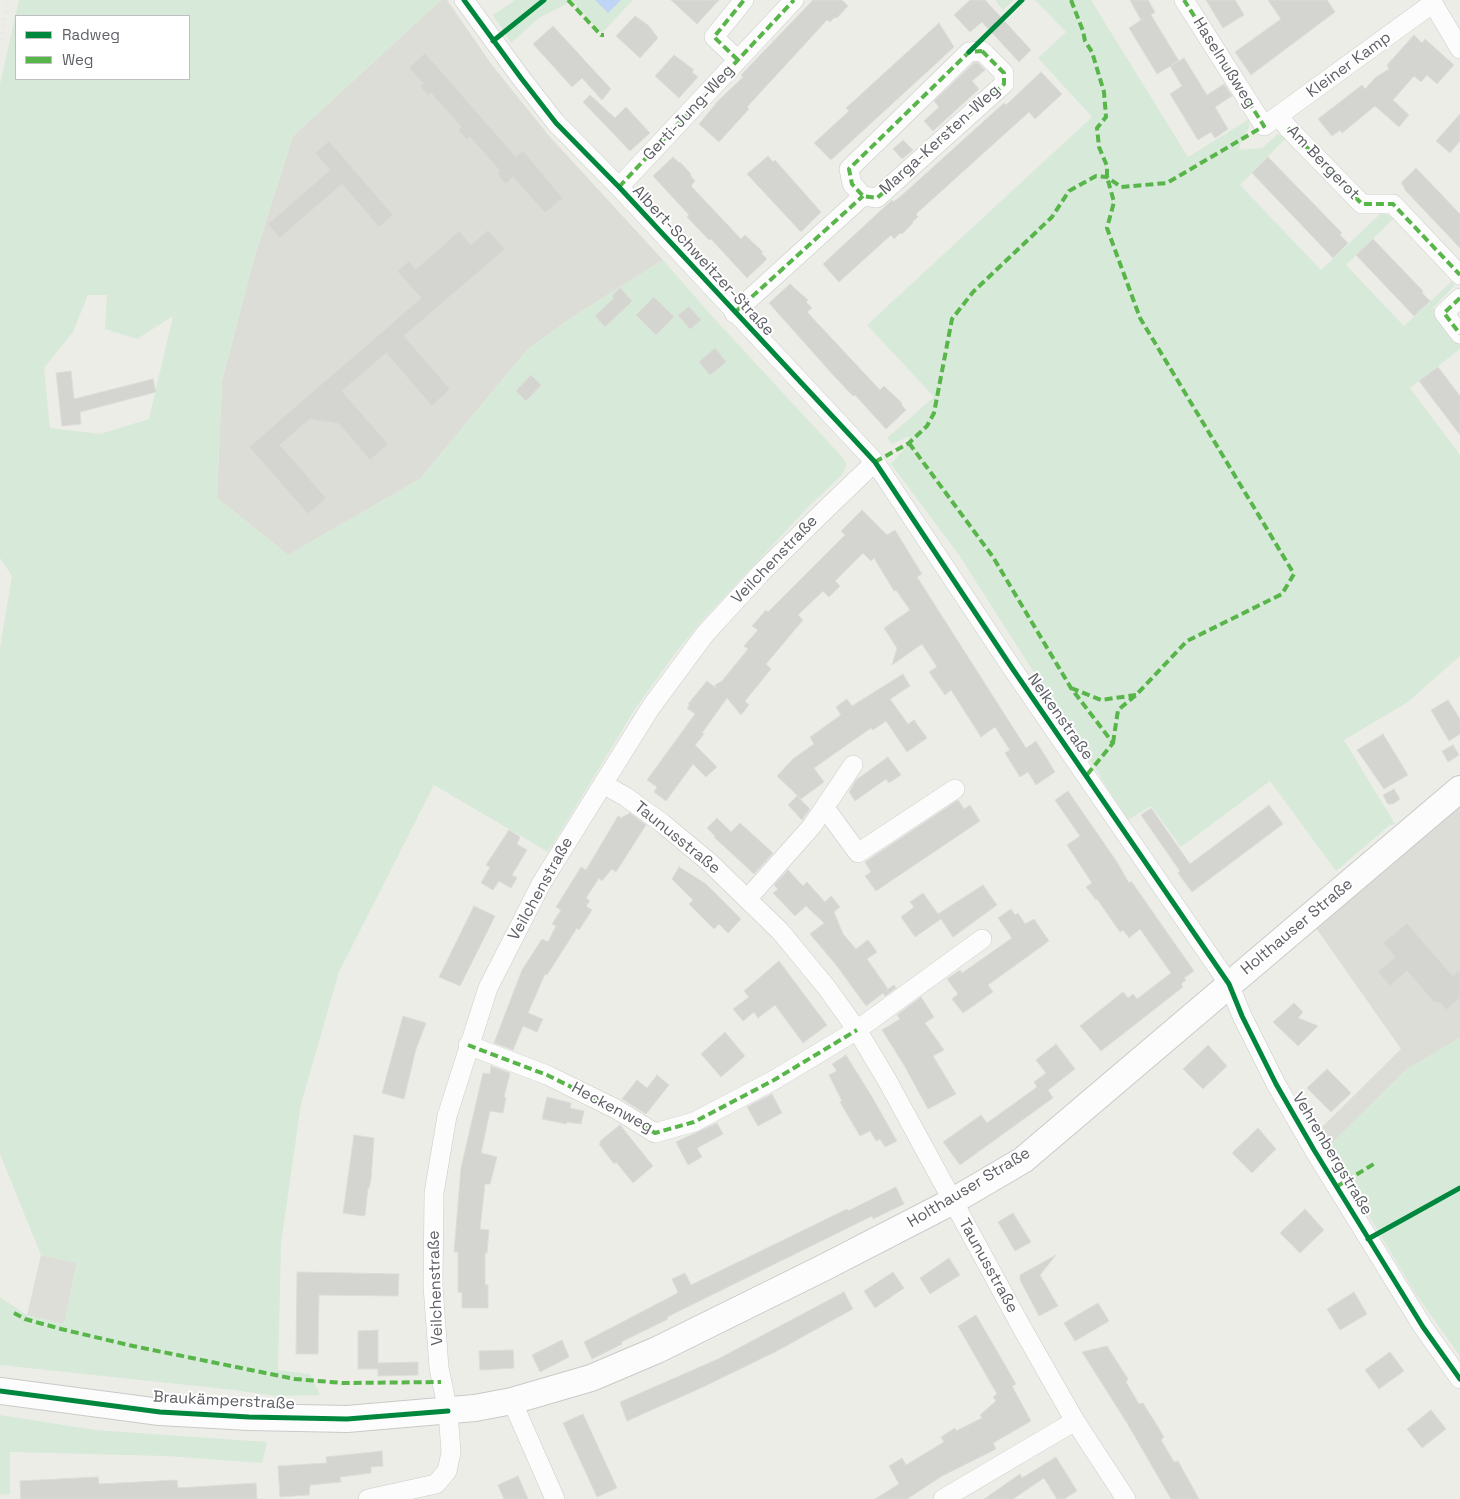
<!DOCTYPE html>
<meta charset="utf-8">
<style>
body{margin:0}
#map{position:relative;width:1460px;height:1499px;overflow:hidden;background:#edede8;font-family:"Space Grotesk",sans-serif}
canvas{display:block}
.legend{position:absolute;left:15px;top:15px;width:175px;height:65px;box-sizing:border-box;background:#fff;border:1px solid #bfbfc2;margin:0;padding:6px 9px;list-style:none;font-size:15px;color:#5e6066}
.legend li{display:flex;align-items:center;gap:10px;height:25px}
.legend b{width:25px;border:1px solid #bfbfc2}
</style>
<div id="map">
<canvas width="1460" height="1499"></canvas>
<ul class="legend">
<li><b style="height:6px;background:#00873e"></b>Radweg</li>
<li><b style="height:6px;background:#58b549"></b>Weg</li>
</ul>
</div>
<script>
const ctx = document.querySelector('canvas').getContext('2d');
ctx.lineJoin = 'round';
function paint(path, color) { ctx.fillStyle = color; ctx.fill(path, 'evenodd'); }
const poly = rows => new Path2D(rows.map(r => 'M' + r).join(''));
function trace(path, color, width, dash) { ctx.strokeStyle = color; ctx.lineWidth = width; ctx.lineCap = dash ? 'butt' : 'round'; ctx.setLineDash(dash || []); ctx.stroke(path); }
function label(font, color, halo, rows, align = 'center') {
  ctx.font = font + ' "Space Grotesk",sans-serif'; ctx.lineWidth = 4; ctx.setLineDash([]); ctx.textBaseline = 'middle'; ctx.strokeStyle = halo; ctx.fillStyle = color; for (const [text, x, y, turn = 0] of rows) {
    ctx.save(); ctx.translate(x, y); ctx.rotate((+turn || 0) * Math.PI / 180); ctx.textAlign = isNaN(turn) ? turn : align; if (halo) ctx.strokeText(text, 0, 0); ctx.fillText(text, 0, 0); ctx.restore();
  }
}
paint(poly([
 [41,1255,77,1263,64,1324,27,1315]
]), '#deded9');
paint(poly([
 [441,0,447,0,492,65,550,137,663,260,571,318,527,350,420,479,288,555,217,498,222,381,253,262,293,136],
 [1460,806,1460,1038,1407,1069,1328,1147,1318,1131,1401,1049,1316,928]
]), '#ddddd7');
paint(poly([
 [19,0,441,0,293,136,253,262,222,381,217,498,288,555,420,479,527,350,571,318,663,260,711,315,844,459,846,465,842,475,809,506,701,622,677,651,635,709,548,852,434,785,339,972,301,1104,281,1244,278,1370,310,1374,320,1395,276,1396,234,1390,0,1365,0,1297,27,1315,64,1324,77,1263,41,1255,0,1154,0,648,12,576,0,558,0,84],
 [16,16,189,16,189,79,16,79],
 [88,295,107,295,105,329,137,339,173,316,149,419,100,434,50,428,44,368,73,332],
 [515,0,633,0,602,33,572,1,539,18,511,43,493,15],
 [995,0,1014,0,1003,10],
 [1035,0,1091,0,1188,157,1249,119,1249,127,1241,142,1239,150,1262,148,1278,134,1286,138,1240,185,1321,270,1380,214,1382,213,1387,214,1393,219,1346,265,1404,326,1452,281,1455,285,1433,308,1460,344,1460,349,1410,388,1460,455,1460,656,1408,702,1344,740,1395,824,1390,825,1336,871,1270,781,1181,847,1151,806,1128,820,959,555,891,464,905,448,910,436,892,444,887,438,934,397,867,325,1092,117,1038,58,1066,32],
 [1460,1038,1460,1356,1415,1293,1328,1147,1407,1069],
 [0,1415,95,1430,267,1442,262,1463,166,1456,10,1452,10,1495,0,1494]
]), '#d7e9d8');
paint(poly([
 [595,0,621,0,608,13]
]), '#c0d5f5');
const building = poly([
 [671,0,719,0,697,24,671,0],
 [813,0,842,0,848,6,837,18,835,17,830,22,827,20,747,107,749,109,719,142,699,124,718,101,743,77,741,75,813,0],
 [970,0,985,0,1031,50,1019,62,982,22,970,32,954,15,970,0],
 [1130,0,1148,0,1155,12,1151,15,1179,61,1157,74,1129,28,1144,18,1141,20,1130,0],
 [1206,0,1235,0,1244,15,1223,28,1206,0],
 [1268,0,1327,0,1335,12,1251,75,1235,52,1281,19,1268,0],
 [635,16,648,25,658,38,640,58,616,36,635,16],
 [939,23,954,47,831,160,814,143,849,111,846,108,939,23],
 [553,26,611,89,602,100,582,78,572,87,533,44,553,26],
 [1414,35,1422,43,1425,39,1454,65,1437,84,1427,75,1421,82,1414,76,1393,100,1409,115,1399,127,1375,106,1342,133,1340,130,1332,136,1318,119,1362,85,1365,89,1376,77,1389,69,1387,65,1414,35],
 [425,53,516,157,523,151,563,198,545,213,513,177,506,184,497,174,500,171,470,137,467,140,458,130,461,127,431,93,428,96,420,86,423,83,409,68,425,53],
 [674,55,694,70,692,72,698,77,679,98,655,76,674,55],
 [1184,58,1207,95,1224,84,1232,96,1215,107,1228,129,1215,138,1211,132,1198,140,1170,94,1182,86,1170,66,1184,58],
 [974,63,978,63,985,70,972,81,979,89,933,131,924,121,939,107,934,101,974,63],
 [1041,72,1062,94,1035,119,1029,112,916,214,918,217,912,222,913,223,902,234,900,233,894,239,891,235,839,282,823,264,892,200,893,202,900,197,1004,103,1006,105,1041,72],
 [590,95,615,118,626,107,650,133,630,151,583,102,590,95],
 [1460,114,1460,141,1450,153,1436,141,1460,114],
 [903,140,913,150,902,159,893,149,903,140],
 [329,141,393,215,379,227,342,184,280,238,268,224,330,170,315,153,329,141],
 [768,156,773,162,775,160,821,212,801,232,747,174,768,156],
 [673,157,679,163,680,162,691,174,690,175,695,181,691,186,741,239,745,235,763,252,761,253,767,259,747,278,711,239,709,240,687,217,689,215,653,176,673,157],
 [1268,157,1342,233,1340,235,1348,243,1333,258,1252,173,1268,157],
 [1416,168,1460,214,1460,248,1404,189,1405,188,1401,183,1416,168],
 [488,230,505,249,404,336,450,389,432,406,386,353,342,391,388,444,370,460,339,424,310,419,280,445,326,498,308,514,249,447,421,298,397,271,409,261,416,269,459,231,471,245,488,230],
 [1373,239,1423,291,1422,293,1430,301,1414,316,1356,255,1373,239],
 [790,284,808,300,806,302,812,308,807,312,880,390,884,386,902,403,901,404,906,410,886,429,855,395,853,396,834,376,769,303,790,284],
 [620,288,632,301,605,327,595,316,614,298,612,296,620,288],
 [654,297,674,317,656,335,636,315,654,297],
 [689,307,701,320,690,329,678,315,689,307],
 [715,348,726,362,710,375,699,362,715,348],
 [1438,367,1460,396,1460,435,1419,381,1438,367],
 [71,371,74,399,153,379,156,392,80,412,81,424,62,426,56,373,71,371],
 [531,375,541,385,526,401,516,391,531,375],
 [862,510,887,535,895,530,922,574,917,577,1026,748,1036,741,1055,772,1036,785,1028,772,1020,777,1005,753,1010,750,995,727,981,737,951,690,945,695,929,672,937,667,922,644,892,665,897,648,884,628,910,610,896,590,894,591,874,558,871,561,863,553,835,581,840,586,829,597,823,591,798,615,803,620,766,664,771,669,745,701,749,705,741,715,727,698,702,733,704,734,695,745,717,767,706,777,693,764,666,801,654,792,657,787,647,780,695,714,687,708,690,705,688,704,707,681,716,688,715,685,722,681,748,649,744,646,758,630,752,626,766,610,768,612,845,535,841,531,862,510],
 [903,674,910,686,890,699,908,724,914,720,927,738,907,752,886,721,873,730,871,728,814,768,824,782,801,799,777,776,794,758,814,744,810,737,841,715,836,707,847,699,852,706,903,674],
 [1448,700,1460,719,1460,734,1449,741,1431,710,1448,700],
 [1383,734,1408,775,1384,789,1357,750,1383,734],
 [1453,745,1459,755,1448,762,1442,751,1453,745],
 [888,757,901,775,889,783,886,779,855,801,849,792,856,780,888,757],
 [1394,789,1400,799,1393,804,1388,804,1383,795,1394,789],
 [1068,791,1117,862,1129,883,1131,881,1194,971,1184,978,1186,980,1181,984,1183,987,1101,1051,1080,1026,1123,992,1128,998,1133,994,1137,999,1171,973,1140,929,1129,938,1123,930,1120,932,1097,899,1096,900,1086,887,1092,883,1067,845,1080,836,1055,800,1068,791],
 [797,796,810,809,802,820,788,805,797,796],
 [958,800,964,809,970,805,980,821,876,891,865,876,871,872,865,862,958,800],
 [1269,805,1283,824,1192,892,1178,873,1180,871,1141,815,1151,808,1190,864,1269,805],
 [630,813,646,825,616,872,612,869,602,881,599,878,586,898,590,901,586,906,592,910,579,930,577,928,547,975,545,974,528,1013,543,1019,537,1032,523,1026,513,1050,494,1043,522,970,542,939,548,942,556,926,552,924,561,910,556,907,581,867,586,870,618,816,621,818,630,813],
 [717,818,731,832,740,823,773,853,754,874,714,837,715,836,707,828,717,818],
 [509,830,520,837,517,844,527,850,512,875,517,878,511,888,499,881,493,890,481,883,490,867,486,865,509,830],
 [679,867,706,884,741,919,728,933,719,924,714,929,689,904,693,900,672,879,679,867],
 [788,870,803,886,807,882,825,902,831,896,840,907,834,912,843,934,856,949,868,940,877,952,867,959,888,989,885,991,894,985,896,988,885,996,883,993,866,1006,837,966,810,934,824,923,806,906,795,916,773,893,778,889,774,885,788,870],
 [983,885,997,905,953,937,941,919,915,937,901,917,914,907,910,902,923,893,938,914,983,885],
 [474,906,495,916,460,986,439,977,474,906],
 [1011,909,1015,915,1018,913,1025,924,1034,919,1049,941,988,985,993,992,963,1013,952,999,958,994,947,979,960,970,962,973,1012,938,998,918,1011,909],
 [1407,923,1453,976,1460,970,1460,998,1446,1010,1441,1003,1434,1002,1407,971,1390,986,1378,972,1395,957,1383,943,1407,923],
 [779,961,827,1025,803,1043,775,1005,758,1018,754,1012,743,1021,733,1009,749,997,744,991,779,961],
 [921,997,934,1017,925,1023,944,1050,933,1056,956,1094,928,1109,904,1065,882,1030,900,1019,897,1015,921,997],
 [1294,1003,1303,1012,1298,1018,1318,1026,1298,1046,1273,1022,1294,1003],
 [403,1016,426,1023,416,1049,404,1099,382,1093,403,1016],
 [725,1032,745,1056,721,1077,701,1054,725,1032],
 [1056,1044,1075,1069,1048,1090,1053,1098,960,1165,943,1142,981,1115,987,1123,1037,1087,1034,1082,1046,1073,1036,1060,1056,1044],
 [1208,1045,1227,1066,1203,1089,1183,1069,1208,1045],
 [846,1055,872,1097,897,1141,885,1147,880,1139,876,1141,870,1131,860,1136,840,1102,842,1101,829,1075,837,1071,832,1064,846,1055],
 [491,1066,510,1073,504,1097,506,1098,503,1113,490,1111,481,1153,497,1157,490,1184,485,1184,480,1229,489,1230,487,1253,485,1253,485,1285,488,1285,488,1308,462,1308,462,1293,458,1292,458,1252,454,1252,461,1168,483,1073,490,1074,491,1066],
 [1327,1069,1351,1093,1331,1112,1307,1088,1327,1069],
 [657,1075,669,1085,646,1114,622,1099,637,1080,647,1088,657,1075],
 [772,1094,782,1113,758,1126,747,1107,772,1094],
 [547,1097,571,1103,570,1108,584,1111,581,1124,567,1122,566,1124,542,1119,547,1097],
 [717,1123,723,1134,697,1148,702,1157,688,1165,676,1142,717,1123],
 [620,1125,653,1166,633,1183,616,1162,614,1164,599,1144,601,1142,600,1141,620,1125],
 [1258,1128,1276,1149,1252,1173,1232,1153,1258,1128],
 [354,1135,374,1138,371,1179,369,1188,368,1188,365,1215,363,1216,343,1213,354,1135],
 [896,1187,904,1204,873,1219,872,1216,667,1317,668,1319,621,1342,622,1344,592,1359,584,1342,676,1294,678,1292,672,1279,685,1273,691,1285,847,1209,848,1211,896,1187],
 [1305,1209,1324,1230,1300,1253,1280,1233,1305,1209],
 [1013,1213,1031,1242,1015,1251,998,1222,1013,1213],
 [1056,1255,1040,1275,1058,1306,1039,1316,1020,1280,1020,1275,1056,1255],
 [949,1258,960,1275,930,1294,920,1278,949,1258],
 [297,1272,399,1274,398,1296,319,1295,318,1354,296,1354,297,1272],
 [893,1272,904,1288,875,1308,864,1291,893,1272],
 [844,1292,853,1309,775,1352,703,1387,627,1421,620,1402,718,1359,844,1292],
 [1354,1292,1367,1314,1340,1330,1327,1309,1354,1292],
 [1098,1303,1109,1321,1075,1341,1064,1323,1098,1303],
 [976,1315,1016,1384,1012,1386,1031,1421,993,1443,996,1449,942,1476,907,1499,875,1499,899,1484,889,1466,902,1458,906,1465,944,1442,941,1437,955,1428,956,1431,982,1418,980,1415,996,1401,993,1397,997,1394,958,1326,976,1315],
 [378,1330,378,1363,418,1362,418,1375,378,1376,378,1369,358,1369,358,1331,378,1330],
 [562,1340,569,1357,540,1372,532,1355,562,1340],
 [1107,1346,1128,1379,1126,1382,1139,1404,1143,1403,1158,1427,1164,1437,1161,1440,1174,1462,1178,1461,1199,1499,1171,1499,1127,1423,1082,1352,1107,1346],
 [513,1350,514,1368,480,1370,479,1351,513,1350],
 [1390,1352,1404,1371,1379,1389,1365,1370,1390,1352],
 [1431,1410,1446,1429,1422,1448,1407,1429,1431,1410],
 [583,1414,617,1488,597,1497,563,1423,583,1414],
 [382,1451,383,1466,371,1467,371,1473,340,1477,341,1482,310,1485,309,1495,280,1497,278,1466,327,1463,326,1457,382,1451],
 [1056,1457,1077,1491,1064,1499,1057,1499,1044,1478,1013,1499,984,1499,1020,1474,1022,1478,1056,1457],
 [518,1476,528,1499,504,1499,498,1485,518,1476],
 [98,1477,99,1484,177,1480,178,1488,256,1483,257,1499,21,1499,20,1481,98,1477]
]);
paint(building, '#d4d4d1');
trace(building, '#dcdcd8', 1);
const street = poly([
 [464,0,521,78,556,123,619,187,875,462,1012,668,1229,984,1242,1016,1276,1084,1314,1150,1423,1327,1460,1379],
 [1184,0,1264,126,1433,3],
 [1431,0,1460,49],
 [982,51,1004,73,1004,84,877,198,863,196,852,184,849,169,969,52,982,51],
 [738,60,714,37,744,0],
 [1279,116,1288,128,1362,204,1393,204,1460,275],
 [619,187,794,0],
 [1460,298,1444,313,1460,334],
 [734,313,863,196],
 [603,784,626,797,662,823,709,862,780,931,827,988,857,1030,887,1080,1022,1328,1075,1421,1126,1499],
 [825,808,858,853,955,789],
 [748,898,812,826,853,765],
 [468,1045,547,1075,616,1109,655,1133,694,1122,774,1080,857,1030,982,939],
 [512,1401,555,1499],
 [368,1499,436,1484,447,1471,451,1453,448,1411,439,1368,433,1286,434,1193,447,1116,488,988,541,884,603,784,651,707,705,634,762,572,826,509,875,462],
 [943,1499,1075,1421]
]);
const secondary = poly([
 [0,1391,160,1412,249,1417,347,1419,475,1408,512,1401,591,1378,657,1350,823,1268,953,1201,1023,1160,1460,789]
]);
trace(street, '#cacac8', 20);
trace(secondary, '#c9cac8', 28);
trace(street, '#fcfcfc', 19);
trace(secondary, '#fcfcfc', 26);
trace(poly([
 [0,40,9,0]
]), '#e4e4e3', 4, [1, 6]);
trace(poly([
 [568,0,601,35,604,35],
 [1071,0,1083,31,1085,41,1092,52,1104,92,1106,117,1097,128,1099,147,1107,166,1107,177,1114,202,1107,228,1140,318,1294,574,1282,594,1187,641,1136,695,1118,710,1113,743],
 [982,51,1004,73,1004,84,877,198,863,196,852,184,849,169,969,52,982,51],
 [738,60,714,37,744,0],
 [1288,128,1362,204,1393,204,1460,275],
 [619,187,794,0],
 [1460,298,1444,313,1460,334],
 [734,313,863,196],
 [909,443,993,557,1071,688,1113,743,1086,776],
 [875,462,909,443,927,426,934,413,952,319,973,292,1052,217,1069,191,1096,176,1107,177,1121,187,1167,183,1264,126,1184,0],
 [1071,688,1101,700,1136,695],
 [468,1045,547,1075,616,1109,655,1133,694,1122,774,1080,857,1030],
 [1336,1187,1377,1162],
 [14,1313,25,1319,61,1329,133,1346,295,1379,343,1383,441,1382]
]), '#58b549', 4, [8, 4]);
trace(poly([
 [464,0,521,78,556,123,619,187,875,462,1012,668,1229,984,1242,1016,1276,1084,1314,1150,1423,1327,1460,1379],
 [493,41,544,0],
 [969,52,1022,0],
 [1368,1239,1460,1188],
 [0,1391,160,1412,249,1417,347,1419,448,1411]
]), '#00873e', 5);
label('16px', '#5e6066', '#fff', [
 ["Haselnußweg",1224,63,58],
 ["Kleiner Kamp",1349,65,-36],
 ["Gerti-Jung-Weg",689,113,-47],
 ["Marga-Kersten-Weg",940,140,-42],
 ["Am Bergerot",1323,163,46],
 ["Albert-Schweitzer-Straße",703,261,47],
 ["Veilchenstraße",775,560,-46],
 ["Nelkenstraße",1060,717,55],
 ["Taunusstraße",677,838,39],
 ["Veilchenstraße",541,889,-61],
 ["Holthauser Straße",1297,927,-40],
 ["Heckenweg",612,1108,28],
 ["Vehrenbergstraße",1332,1154,59],
 ["Holthauser Straße",969,1188,-31],
 ["Taunusstraße",988,1266,61],
 ["Veilchenstraße",436,1288,-92],
 ["Braukämperstraße",224,1401,3]
]);
</script>
